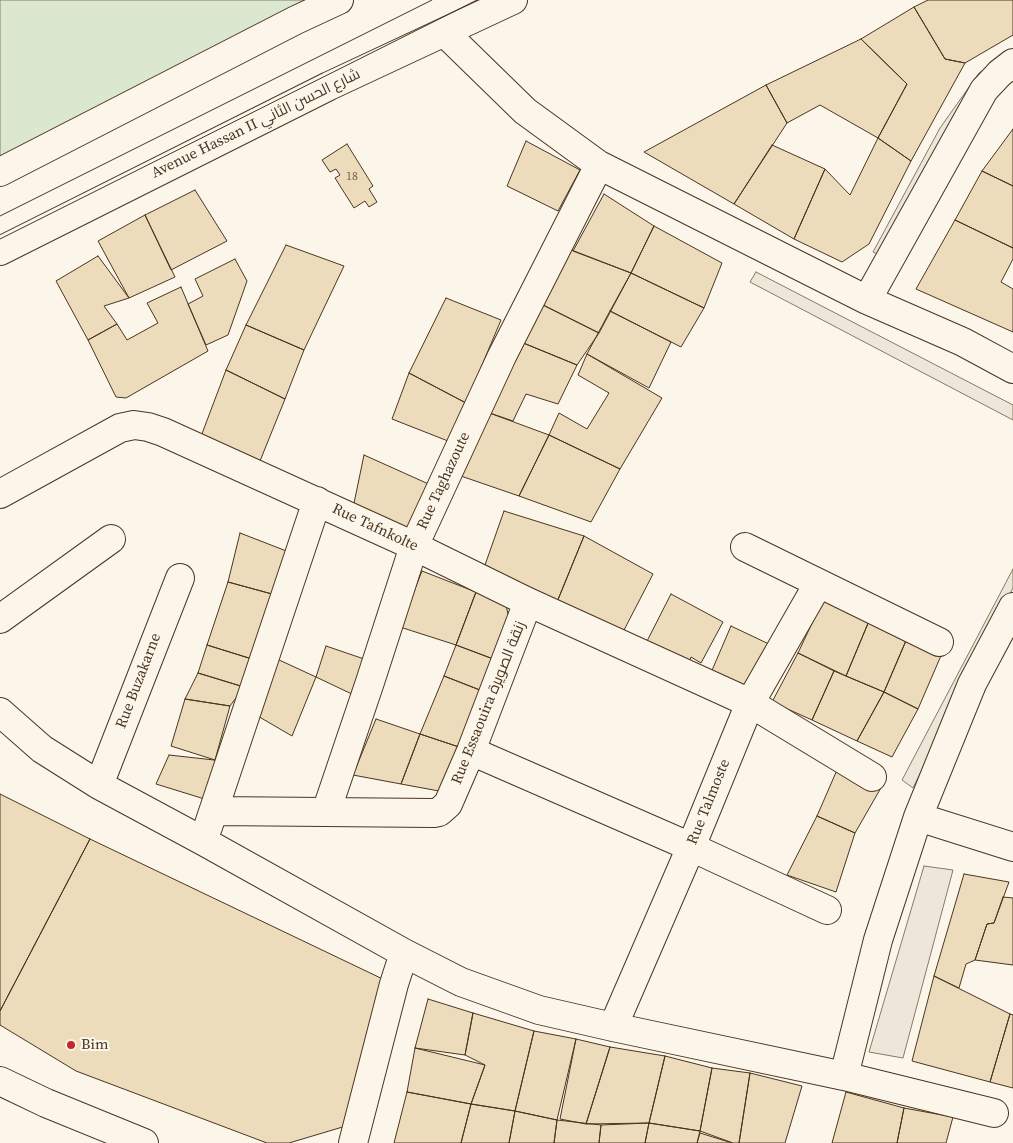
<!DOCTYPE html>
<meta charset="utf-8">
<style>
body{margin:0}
canvas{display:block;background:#fbf6e9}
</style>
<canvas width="1013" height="1143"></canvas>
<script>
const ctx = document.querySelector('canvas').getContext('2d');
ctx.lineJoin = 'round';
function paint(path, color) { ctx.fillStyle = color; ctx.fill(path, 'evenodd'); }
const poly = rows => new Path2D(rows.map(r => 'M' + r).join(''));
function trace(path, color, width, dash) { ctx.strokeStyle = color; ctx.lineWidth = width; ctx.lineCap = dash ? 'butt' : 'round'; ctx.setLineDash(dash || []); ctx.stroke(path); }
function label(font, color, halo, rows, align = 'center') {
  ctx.font = font + ' "Source Serif 4",Cairo,serif'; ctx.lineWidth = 4; ctx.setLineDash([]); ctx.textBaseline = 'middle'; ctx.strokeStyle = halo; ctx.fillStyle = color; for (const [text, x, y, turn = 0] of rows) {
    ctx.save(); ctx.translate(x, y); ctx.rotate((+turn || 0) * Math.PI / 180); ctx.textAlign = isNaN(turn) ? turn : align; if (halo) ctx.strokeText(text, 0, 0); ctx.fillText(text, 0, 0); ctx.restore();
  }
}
const green = poly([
 [0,0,330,0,0,162,0,0]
]);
paint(green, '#dce7d0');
trace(green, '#887966', 1);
const parking = poly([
 [1013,50,880,255,873,252,940,128,979,73,1013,50],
 [756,272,1013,405,1013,420,750,282,756,272],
 [1013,569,1013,588,913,788,902,780,1013,569],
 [924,866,953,870,903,1058,869,1052,924,866]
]);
paint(parking, '#ede7d9');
trace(parking, '#887966', 1);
const building = poly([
 [928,0,1013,0,1013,35,965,63,945,59,914,7,928,0],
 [914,7,945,59,965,63,911,161,878,138,907,84,861,39,914,7],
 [861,39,907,84,878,138,820,105,787,123,766,85,861,39],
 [766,85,787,123,734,204,644,152,766,85],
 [1013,129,1013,186,982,171,1013,129],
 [878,138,911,161,869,244,842,262,794,239,825,169,850,195,878,138],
 [526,141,580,170,558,211,507,186,526,141],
 [347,144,373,186,369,189,377,202,369,207,365,201,354,208,335,178,340,175,336,169,330,172,322,160,347,144],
 [772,145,825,169,794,239,734,204,772,145],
 [982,171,1013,186,1013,248,955,220,982,171],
 [195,190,227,241,171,270,145,215,195,190],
 [604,194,654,226,631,273,573,251,604,194],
 [145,215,175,277,129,298,98,241,145,215],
 [955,220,1013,248,1013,259,1001,282,1013,289,1013,332,916,289,955,220],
 [654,226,722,263,704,308,631,273,654,226],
 [286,245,344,266,304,350,246,325,286,245],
 [561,246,631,273,599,333,533,300,561,246],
 [98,256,129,298,104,306,117,324,88,340,56,281,98,256],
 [235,259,247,281,228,335,206,345,188,304,203,296,195,279,235,259],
 [631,273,704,308,681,347,610,311,631,273],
 [181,287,208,351,126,398,116,397,88,340,117,324,127,340,158,323,147,303,181,287],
 [446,298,501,320,466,403,409,373,446,298],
 [533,300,599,333,577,365,516,340,533,300],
 [610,311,671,342,649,388,587,354,610,311],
 [246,325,304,350,285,399,226,370,246,325],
 [516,340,577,365,558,404,526,394,513,421,484,411,516,340],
 [587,354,662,398,620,469,549,435,559,413,587,429,609,393,578,375,587,354],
 [226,370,285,399,258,466,197,447,226,370],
 [409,373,466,403,448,441,392,419,409,373],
 [484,411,549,435,519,496,458,475,484,411],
 [549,435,620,469,591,522,519,496,549,435],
 [364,455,433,486,414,532,353,508,364,455],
 [504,511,584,536,557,602,485,565,504,511],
 [240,533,289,552,272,594,228,582,240,533],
 [584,536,653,574,623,632,557,602,584,536],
 [422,571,476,592,456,645,400,627,422,571],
 [228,582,272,594,252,659,207,645,228,582],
 [476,592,506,605,510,623,496,660,456,645,476,592],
 [671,594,723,622,701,663,691,657,687,667,644,647,671,594],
 [823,600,869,621,846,676,798,653,823,600],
 [869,621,908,636,884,692,846,676,869,621],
 [731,626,771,645,741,691,710,675,731,626],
 [908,636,943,651,918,709,884,692,908,636],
 [207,645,252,659,244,687,198,673,207,645],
 [456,645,496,660,485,692,444,676,456,645],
 [326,646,370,661,356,696,316,677,326,646],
 [798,653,834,671,812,720,772,702,798,653],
 [277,659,316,677,292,736,256,715,277,659],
 [834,671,884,692,857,741,812,720,834,671],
 [198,673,244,687,230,706,185,699,198,673],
 [444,676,485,692,462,748,420,734,444,676],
 [884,692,918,709,892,757,857,741,884,692],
 [185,699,230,706,215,760,171,746,185,699],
 [376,719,420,734,401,784,353,775,376,719],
 [420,734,462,748,453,777,445,776,439,791,401,784,420,734],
 [169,755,223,761,211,801,156,784,169,755],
 [837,770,882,786,855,833,817,816,837,770],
 [0,794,90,839,0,1011,0,794],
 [817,816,855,833,836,892,787,875,817,816],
 [90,839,389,982,356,1123,289,1143,267,1143,76,1071,0,1025,0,1011,90,839],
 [964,874,1009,882,994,923,987,924,975,960,966,964,959,988,934,976,964,874],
 [1003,897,1013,898,1013,965,975,960,987,924,994,923,1003,897],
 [934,976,1010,1014,990,1082,912,1061,934,976],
 [428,999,473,1013,465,1055,415,1048,428,999],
 [473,1013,534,1031,515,1111,471,1104,485,1065,465,1055,473,1013],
 [1010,1014,1013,1015,1013,1088,990,1082,1010,1014],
 [534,1031,576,1039,557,1120,515,1111,534,1031],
 [576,1039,610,1047,586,1124,560,1119,576,1039],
 [610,1047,665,1056,649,1123,586,1124,610,1047],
 [415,1048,485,1065,471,1104,407,1092,415,1048],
 [665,1056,712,1068,700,1131,649,1123,665,1056],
 [712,1068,750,1073,739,1143,733,1143,700,1131,712,1068],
 [750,1073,802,1086,785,1143,739,1143,750,1073],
 [407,1092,471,1104,461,1143,394,1143,407,1092],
 [846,1092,904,1108,897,1143,832,1143,846,1092],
 [471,1104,515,1111,509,1143,461,1143,471,1104],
 [904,1108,953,1117,946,1143,897,1143,904,1108],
 [515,1111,557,1120,554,1143,509,1143,515,1111],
 [557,1120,601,1125,599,1143,554,1143,557,1120],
 [649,1123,700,1131,697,1143,645,1143,649,1123],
 [649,1123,645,1143,599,1143,601,1125,649,1123],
 [700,1133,732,1143,697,1143,700,1133]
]);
paint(building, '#ecdcbc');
trace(building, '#4a3520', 1);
const street = poly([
 [445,33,525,111,599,165,867,300,963,342,1013,369],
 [867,300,984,90,1000,73,1013,63],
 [0,494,120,428,134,425,148,427,163,432,414,546,528,602,750,703,872,777],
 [745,547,939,642],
 [0,619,111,539],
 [0,712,42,749,99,785,203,841,404,953,461,982,539,1010,613,1027,844,1076,994,1113],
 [471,751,691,847,827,910],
 [99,785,180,578],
 [214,811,434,813,439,812,448,804,471,751,528,602],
 [326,812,370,682,414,546,502,356,599,165],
 [918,817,1013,847],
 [208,827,317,501],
 [613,1027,691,847,750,703,818,584],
 [844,1076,878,940,918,817,972,684,1013,607],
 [353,1143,394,984,404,953]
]);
const secondary = poly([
 [0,1081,46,1103,144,1143]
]);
const highway = poly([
 [0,172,296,20,339,0],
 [0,251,329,86,513,0]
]);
trace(street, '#4a3520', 30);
trace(secondary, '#4a3520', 30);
trace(highway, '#4a3520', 30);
trace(street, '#fbf6e9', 28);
trace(secondary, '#fbf6e9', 28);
trace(highway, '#fbf6e9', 28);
trace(poly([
 [0,216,432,0],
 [0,239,477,0]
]), '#4a3520', 1);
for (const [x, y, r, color] of [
 [71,1045,5,"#c62828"]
]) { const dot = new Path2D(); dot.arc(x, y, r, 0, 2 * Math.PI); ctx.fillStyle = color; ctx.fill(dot); trace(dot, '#fbf6e9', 2); }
label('12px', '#725f47', null, [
 ["18",352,177]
]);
label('15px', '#4a3520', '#fbf6e9', [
 ["Avenue Hassan II شارع الحسن الثاني",256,124,-26],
 ["Rue Taghazoute",444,481,-65],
 ["Rue Tafnkolte",375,528,25],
 ["Rue Buzakarne",139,681,-69],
 ["Rue Essaouira زنقة الصويرة",489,703,-68],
 ["Rue Talmoste",709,802,-68]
]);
label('15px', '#4a3520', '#fbf6e9', [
 ["Bim",81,1045]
], 'left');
</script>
